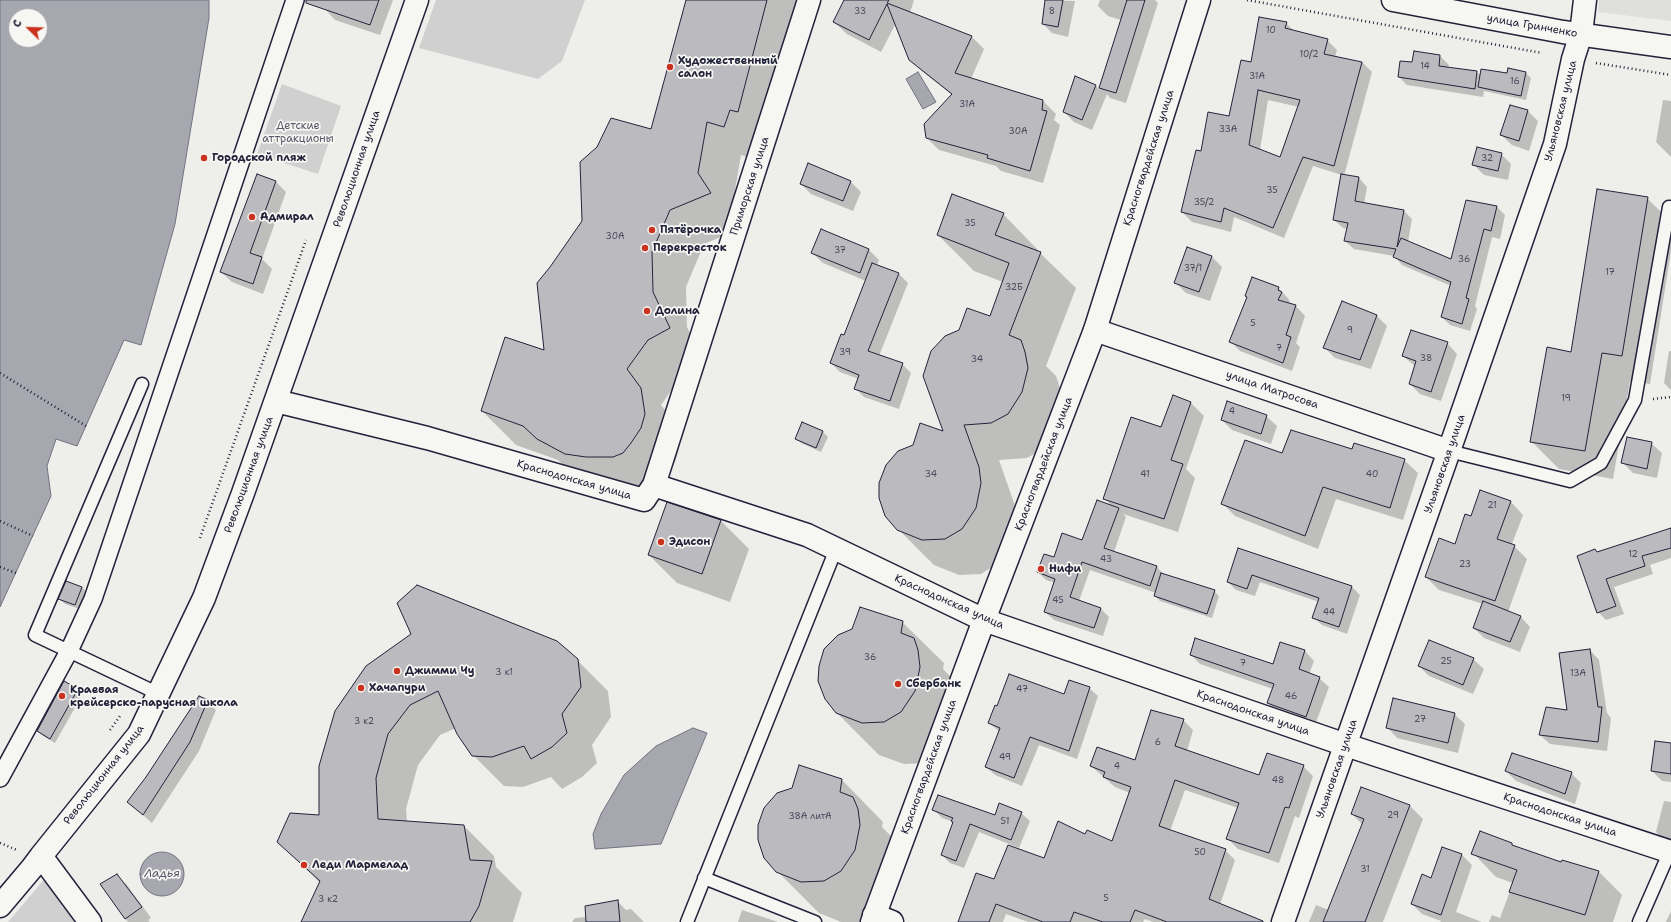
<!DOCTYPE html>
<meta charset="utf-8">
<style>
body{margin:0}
#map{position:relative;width:1671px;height:922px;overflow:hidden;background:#eeeeeb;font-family:"Shantell Sans",sans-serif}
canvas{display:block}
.north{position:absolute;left:8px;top:8px;width:40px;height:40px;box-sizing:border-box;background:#f6f6f2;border:1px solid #a1a1a9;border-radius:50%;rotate:293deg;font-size:11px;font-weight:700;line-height:16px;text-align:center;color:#22223b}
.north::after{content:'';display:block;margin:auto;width:14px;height:18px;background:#c8321e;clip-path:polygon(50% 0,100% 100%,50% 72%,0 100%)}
</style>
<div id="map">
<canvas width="1671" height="922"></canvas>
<div class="north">С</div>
</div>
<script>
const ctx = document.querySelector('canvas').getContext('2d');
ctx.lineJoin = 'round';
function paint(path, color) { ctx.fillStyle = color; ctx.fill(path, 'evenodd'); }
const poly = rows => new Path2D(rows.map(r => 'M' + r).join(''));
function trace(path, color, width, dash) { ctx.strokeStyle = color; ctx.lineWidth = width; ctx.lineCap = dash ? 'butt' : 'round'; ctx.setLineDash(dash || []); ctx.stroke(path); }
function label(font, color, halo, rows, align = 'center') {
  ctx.font = font + ' "Shantell Sans",sans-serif'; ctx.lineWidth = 3.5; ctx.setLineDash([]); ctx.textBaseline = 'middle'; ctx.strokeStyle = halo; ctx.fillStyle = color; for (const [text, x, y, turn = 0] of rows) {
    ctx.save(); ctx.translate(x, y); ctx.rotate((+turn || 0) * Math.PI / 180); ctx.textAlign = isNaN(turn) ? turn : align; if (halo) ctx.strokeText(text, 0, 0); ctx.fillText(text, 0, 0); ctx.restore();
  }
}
paint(poly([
 [1599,0,1671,0,1671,21,1598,12]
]), '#dfdfde');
paint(poly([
 [436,0,585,0,562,61,538,79,419,48],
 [282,84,341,106,318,174,257,154],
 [47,876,84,922,8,922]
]), '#d0d0d1');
const water = poly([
 [0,0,209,0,209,18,175,224,141,345,124,340,77,446,56,439,47,466,51,496,0,607,0,0],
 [16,16,40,16,40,40,16,40,16,16],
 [918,72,936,102,923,109,906,79,918,72],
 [693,728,707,733,661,844,595,849,593,834,601,814,624,775,656,746,693,728],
 '140 874a22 22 0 1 1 44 0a22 22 0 1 1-44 0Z'
]);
paint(water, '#a7a7af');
trace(water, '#727281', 1);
paint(poly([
 [328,0,393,0,380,35,335,20,325,9],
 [687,0,810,0,759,161,741,155,732,208,745,227,704,244,686,287,687,327,704,362,682,375,661,405,676,424,679,449,675,462,666,478,648,491,573,474,558,460,516,445,482,411,546,351,652,131],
 [845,0,914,0,910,13,972,37,984,49,971,79,1043,101,1056,114,1054,120,1060,125,1043,183,1001,171,996,166,939,150,927,138,952,95,923,72,910,59,896,23,881,52,847,34,834,22],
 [1046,0,1075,1,1068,37,1052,33,1042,23],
 [1100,0,1155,0,1158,3,1126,103,1110,98,1107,94,1092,130,1074,122,1064,112,1096,86,1100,90,1121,20,1108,16,1098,6],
 [1286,23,1295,32,1327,40,1337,50,1335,57,1362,62,1372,72,1344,176,1359,178,1367,187,1364,204,1404,211,1412,219,1408,242,1452,261,1497,207,1505,215,1500,239,1492,237,1475,306,1477,309,1470,331,1450,325,1442,317,1451,286,1402,265,1394,256,1354,249,1345,241,1347,229,1343,228,1334,220,1342,175,1313,166,1284,238,1234,217,1231,232,1192,222,1182,212,1202,153,1230,117,1252,63],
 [1268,100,1299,107,1281,159,1260,150],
 [1414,52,1440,56,1449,65,1448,68,1477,72,1481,76,1526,73,1531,78,1526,100,1484,91,1483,97,1407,85,1399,77,1413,63],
 [1663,100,1671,101,1671,157,1656,142],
 [1528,111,1538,121,1529,151,1512,145,1501,135],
 [1501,154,1511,164,1508,180,1484,175,1474,165],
 [257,175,276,182,286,192,262,259,272,269,263,294,232,282,221,272],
 [850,181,861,192,853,211,811,194,801,184],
 [1647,198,1671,222,1671,251,1650,384,1630,381,1613,479,1559,469,1531,441,1572,353],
 [1003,214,1038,250,1038,251,1076,288,1046,366,1056,376,1060,388,1063,404,1043,449,1027,458,999,460,1014,503,1016,519,997,564,981,574,959,575,934,565,898,529,945,432,1003,282,974,271,938,235],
 [1033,270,1035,270,1029,284,1028,283],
 [869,250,879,260,877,265,899,274,908,283,879,356,902,364,911,373,899,409,864,397,855,388,859,379,840,372,831,363,844,336,866,281,823,263,812,253],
 [1212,257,1222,267,1210,301,1186,293,1176,283],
 [1278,288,1288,298,1290,302,1289,304,1296,306,1305,316,1296,343,1300,347,1292,371,1240,351,1230,341],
 [1377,316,1387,326,1371,369,1335,358,1325,348],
 [1447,343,1457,354,1441,401,1420,394,1410,384,1416,367,1403,356],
 [1669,351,1671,351,1671,390,1664,383],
 [1191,403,1204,416,1186,469,1195,478,1178,532,1123,514,1126,517,1114,552,1157,567,1164,575,1214,591,1219,596,1212,618,1160,601,1155,596,1156,593,1090,570,1079,601,1101,609,1109,617,1103,636,1054,620,1045,612,1055,583,1046,580,1038,572,1054,558,1083,542,1113,507,1105,499,1162,429],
 [1266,416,1277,426,1271,444,1232,430,1222,420],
 [823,432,828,437,821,452,801,443,796,438],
 [1651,443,1662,453,1657,478,1633,473,1623,463],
 [1353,450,1404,460,1418,473,1403,520,1336,499,1318,549,1235,516,1222,503,1282,455],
 [1511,502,1523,515,1512,544,1527,559,1508,612,1520,616,1530,627,1520,652,1484,638,1474,628,1483,604,1439,590,1426,577,1456,545,1471,517],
 [667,504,721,521,749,549,730,602,677,583,649,555],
 [1671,529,1671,558,1650,565,1653,574,1614,587,1624,614,1606,620,1598,612,1595,550,1598,553],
 [1239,549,1352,587,1360,595,1347,634,1322,625,1313,617,1319,602,1260,582,1255,596,1236,590,1228,582],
 [82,587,86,592,80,609,65,604,60,599],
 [902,622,944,663,943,669,955,681,962,709,956,733,942,754,926,763,904,764,879,755,837,713],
 [1590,650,1599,660,1607,713,1611,718,1607,751,1550,744,1540,735,1568,711],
 [1305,651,1314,661,1309,674,1319,678,1329,687,1315,725,1277,712,1268,703,1273,689,1200,664,1191,655,1273,665],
 [1473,659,1484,669,1473,694,1429,676,1419,666],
 [577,660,608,691,611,717,592,745,597,763,582,777,562,789,551,777,523,787,504,786,473,755,456,728,440,735,418,765,406,809,407,822,463,825,494,856,496,867,522,893,513,922,303,922,320,883,279,842,320,816,336,711],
 [64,683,78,690,82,695,55,743,43,736,38,731],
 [1089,688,1098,696,1077,759,1039,745,1022,786,995,775,986,767,1000,732,989,723],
 [207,701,216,710,199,751,152,823,128,802],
 [1454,714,1465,724,1458,753,1397,738,1387,727],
 [1183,720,1193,730,1187,751,1260,776,1303,766,1313,776,1299,818,1295,816,1279,863,1238,849,1228,839,1238,808,1185,790,1170,831,1225,850,1235,860,1220,905,1255,922,1153,922,1145,919,1143,922,1028,922,1006,914,1003,922,959,922,994,881,1045,860,1086,835,1112,842,1130,793,1115,787,1091,766,1135,761],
 [1671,744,1671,782,1662,781,1652,771],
 [1506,771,1571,773,1581,783,1575,804,1516,781],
 [842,780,883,822,882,827,895,840,901,867,896,891,882,912,866,922,841,922,819,913,777,871],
 [1362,789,1410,806,1423,819,1383,922,1309,922,1316,905,1329,910,1363,825,1352,814],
 [1664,801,1671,802,1671,848,1656,832],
 [934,810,996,816,1021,813,1030,821,1019,848,979,832,964,868,950,863,942,855,954,822,942,818],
 [1512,844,1515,847,1562,863,1563,861,1599,872,1622,895,1613,922,1489,922,1492,915,1500,918,1513,883,1496,877,1473,853],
 [1443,848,1462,855,1472,865,1456,912,1482,922,1440,922,1441,921,1422,914,1412,904,1431,879],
 [116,875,127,885,151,918,148,920,150,922,128,922,101,885],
 [618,902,626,910,631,909,644,922,572,922,575,918,587,917],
 [742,910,778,922,738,922],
 [1671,911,1671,922,1666,922]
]), '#0003');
const building = poly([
 [306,0,379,0,370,25,306,3,306,0],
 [686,0,767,0,738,112,730,110,724,127,707,122,698,173,711,193,670,210,652,252,653,292,670,328,648,340,627,369,641,388,645,414,641,428,631,443,623,453,613,457,586,457,565,454,537,439,523,426,481,411,505,337,544,350,537,283,550,267,582,221,580,162,597,147,611,118,651,129,686,0],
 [844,0,889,0,887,3,972,36,955,73,1043,100,1042,110,1047,111,1030,171,987,158,988,155,926,138,924,124,952,94,909,60,887,4,869,40,833,22,844,0],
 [1045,0,1063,0,1058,27,1042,24,1045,0],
 [1127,0,1145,0,1116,93,1099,88,1127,0],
 [1259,17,1287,22,1285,28,1328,39,1324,54,1362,62,1334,166,1303,157,1273,228,1224,208,1221,222,1181,212,1196,150,1201,151,1208,112,1229,116,1241,60,1251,62,1259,17],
 [1258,90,1300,100,1280,157,1249,145,1258,90],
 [1414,51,1440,55,1439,66,1477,71,1475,89,1398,77,1400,61,1412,62,1414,51],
 [1508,68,1526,72,1521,96,1478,87,1481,69,1507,73,1508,68],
 [1075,76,1096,85,1082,120,1063,112,1075,76],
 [1510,105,1528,110,1519,141,1500,135,1510,105],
 [1477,147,1502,153,1498,171,1472,165,1477,147],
 [808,163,851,181,843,201,800,184,808,163],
 [257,174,276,181,250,253,262,257,253,284,220,272,257,174],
 [1341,174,1359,177,1355,201,1404,210,1397,247,1401,238,1451,259,1466,200,1497,206,1491,231,1484,229,1466,298,1469,299,1462,324,1441,317,1451,282,1393,257,1396,249,1344,241,1348,223,1333,220,1341,174],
 [1597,189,1648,197,1622,356,1602,353,1585,451,1530,442,1547,347,1571,352,1597,189],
 [952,194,1004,213,995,235,1041,252,1009,335,1021,340,1025,352,1028,368,1022,392,1008,414,991,423,964,425,979,467,981,483,976,508,962,529,945,539,922,540,897,530,885,516,879,498,879,483,886,465,898,451,913,445,920,423,943,431,923,376,931,351,945,336,959,330,967,308,990,316,1009,263,937,235,952,194],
 [821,229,869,249,860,273,811,253,821,229],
 [1187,247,1212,256,1199,292,1174,283,1187,247],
 [872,263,899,273,868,351,903,363,890,401,854,389,859,375,830,363,841,334,844,335,872,263],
 [1252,277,1279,287,1278,290,1282,292,1278,300,1296,305,1286,335,1291,337,1283,363,1229,342,1247,297,1245,296,1252,277],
 [1342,301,1377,315,1360,360,1323,348,1342,301],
 [1411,330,1448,342,1431,392,1409,384,1416,361,1402,356,1411,330],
 [1173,395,1191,402,1171,460,1183,464,1164,519,1103,499,1131,417,1161,427,1173,395],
 [1227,401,1267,415,1261,434,1221,420,1227,401],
 [802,422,823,431,816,448,795,439,802,422],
 [1291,430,1352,449,1354,443,1405,459,1390,508,1323,487,1305,536,1221,504,1245,440,1282,453,1291,430],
 [1627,437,1652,442,1647,469,1621,463,1627,437],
 [1480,490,1511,501,1497,539,1515,545,1495,601,1425,577,1439,538,1455,544,1465,514,1471,516,1480,490],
 [1097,500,1119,508,1104,548,1157,566,1150,586,1082,562,1070,597,1101,608,1094,628,1044,612,1055,579,1037,572,1044,554,1054,557,1062,533,1082,540,1097,500],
 [667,502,721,520,702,574,648,555,667,502],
 [1671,528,1671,548,1642,556,1645,566,1606,579,1616,606,1597,613,1577,556,1595,549,1597,552,1671,528],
 [1238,548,1352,586,1339,627,1312,618,1319,598,1252,575,1247,589,1227,582,1238,548],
 [1161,573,1215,590,1207,614,1154,596,1161,573],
 [66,581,82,587,75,605,58,599,66,581],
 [417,585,557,641,578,659,581,687,562,714,567,733,552,747,531,759,524,746,492,757,472,756,457,734,438,691,410,705,388,734,376,778,378,819,464,825,470,860,492,861,479,906,470,922,301,922,320,881,277,842,290,813,319,815,319,766,335,711,366,666,411,634,397,603,417,585],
 [1483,601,1521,616,1510,642,1473,628,1483,601],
 [860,607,903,621,901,633,914,638,918,650,920,667,915,691,901,712,884,722,862,723,836,713,825,699,818,681,819,666,824,649,838,635,852,629,860,607],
 [1195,638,1273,664,1280,642,1305,650,1299,669,1320,677,1306,717,1267,703,1274,684,1190,655,1195,638],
 [1429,640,1474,658,1463,685,1418,666,1429,640],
 [1590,649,1598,707,1602,707,1598,742,1539,735,1546,707,1567,710,1559,653,1590,649],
 [1009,674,1064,694,1069,680,1090,687,1069,751,1030,737,1014,778,985,767,1000,728,988,723,995,705,997,706,1009,674],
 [64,681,78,689,50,739,37,731,64,681],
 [199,696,208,700,190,742,143,815,127,802,146,777,199,696],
 [1393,698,1455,713,1448,743,1386,728,1393,698],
 [1151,710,1184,719,1175,746,1259,775,1267,753,1304,765,1289,808,1285,807,1269,853,1226,839,1239,803,1175,780,1159,826,1226,849,1209,899,1263,921,1263,922,1167,922,1135,910,1130,922,1103,922,1074,912,1070,922,1043,922,996,904,989,922,958,922,976,873,994,879,1008,845,1044,858,1058,821,1085,834,1087,830,1112,841,1131,787,1103,777,1105,772,1090,766,1097,747,1135,760,1151,710],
 [1655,741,1671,743,1671,774,1651,771,1655,741],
 [1512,753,1572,772,1565,794,1505,771,1512,753],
 [799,765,842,779,840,792,853,797,858,809,860,825,855,850,841,871,824,881,801,882,776,872,764,858,758,840,758,825,764,808,777,793,792,788,799,765],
 [1361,787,1410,805,1365,922,1323,922,1364,819,1351,814,1361,787],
 [938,795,995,815,999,803,1022,812,1011,840,970,824,956,861,941,855,953,822,951,821,953,818,932,810,938,795],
 [1480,831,1512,843,1512,845,1561,862,1562,860,1599,871,1585,915,1509,892,1517,870,1471,854,1480,831],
 [1442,847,1462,854,1441,915,1411,904,1422,874,1431,878,1442,847],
 [117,874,142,907,125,919,100,884,117,874],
 [618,900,620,922,586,922,585,906,618,900]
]);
paint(building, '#bbbbbf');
trace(building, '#22223b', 1);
const service = poly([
 [142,384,35,635,159,694],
 [1449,451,1570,481,1601,463,1635,400,1669,207],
 [704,878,815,922],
 [687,922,836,549],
 [1639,922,1670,851]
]);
const pedestrian = poly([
 [0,778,69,651,93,599,295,0]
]);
const minor = poly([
 [1393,0,1563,32,1671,47],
 [1095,330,1449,451],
 [276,401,427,438,644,500,654,485,809,0],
 [654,485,807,535,984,620,1346,745,1671,852],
 [41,856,90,922],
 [0,906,32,868,41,856,139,734,204,598,243,493,417,0],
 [874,915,892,922],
 [1283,922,1449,451,1555,144,1573,59,1581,34,1585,0]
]);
const tertiary = poly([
 [872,922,984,620,1095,330,1199,0]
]);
trace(service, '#22223b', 15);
trace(pedestrian, '#22223b', 20);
trace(minor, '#22223b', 25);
trace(tertiary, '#22223b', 25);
trace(poly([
 [1247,0,1542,53],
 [1596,63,1671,75],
 [0,373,86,426],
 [1653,399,1671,397],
 [0,521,33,536],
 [200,538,306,240],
 [0,567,16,573],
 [110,730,120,716],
 [0,843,17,850]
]), '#22223b', 2.5, [1, 3]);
trace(service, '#f6f6f2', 12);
trace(pedestrian, '#f6f6f2', 17);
trace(minor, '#f6f6f2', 22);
trace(tertiary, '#f6f6f2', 22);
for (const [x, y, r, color] of [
 [670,67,4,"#c8321e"],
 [204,158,4,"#c8321e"],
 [252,217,4,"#c8321e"],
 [652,230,4,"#c8321e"],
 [645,248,4,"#c8321e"],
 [647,311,4,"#c8321e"],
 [661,542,4,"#c8321e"],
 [1041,569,4,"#c8321e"],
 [397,671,4,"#c8321e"],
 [898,684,4,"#c8321e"],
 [361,688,4,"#c8321e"],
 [62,696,4,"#c8321e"],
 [304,865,4,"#c8321e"]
]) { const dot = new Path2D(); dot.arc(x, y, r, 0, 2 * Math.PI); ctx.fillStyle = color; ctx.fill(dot); trace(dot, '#f6f6f2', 1.5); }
label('9px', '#48485c', null, [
 ["33",860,12],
 ["8",1052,12],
 ["10",1271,31],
 ["10/2",1309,55],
 ["14",1425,67],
 ["31А",1257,77],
 ["16",1515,82],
 ["31А",967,105],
 ["33А",1228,130],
 ["30А",1018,132],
 ["32",1487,159],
 ["35",1272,191],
 ["35/2",1204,203],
 ["35",970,224],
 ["30А",615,237],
 ["37",840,251],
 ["36",1464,260],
 ["37/1",1193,269],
 ["17",1610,273],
 ["32Б",1014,288],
 ["5",1253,324],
 ["9",1350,331],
 ["7",1279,349],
 ["39",845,353],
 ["38",1426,359],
 ["34",977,360],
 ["19",1566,399],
 ["4",1232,412],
 ["34",931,475],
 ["41",1145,475],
 ["40",1372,475],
 ["21",1492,506],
 ["12",1633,555],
 ["43",1106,560],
 ["23",1465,565],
 ["45",1058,601],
 ["44",1329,613],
 ["36",870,658],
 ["25",1446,662],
 ["7",1243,664],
 ["3 к1",504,673],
 ["13А",1578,674],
 ["47",1022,690],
 ["46",1291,697],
 ["27",1420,720],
 ["3 к2",364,722],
 ["6",1158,743],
 ["49",1005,758],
 ["4",1117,767],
 ["48",1278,781],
 ["29",1393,816],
 ["38А литА",810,817],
 ["51",1005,822],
 ["50",1200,853],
 ["31",1365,870],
 ["5",1106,899],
 ["3 к2",328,900]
]);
label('11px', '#22223b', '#f6f6f2', [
 ["улица Гринченко",1532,26,10],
 ["Ульяновская улица",1561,111,-76],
 ["Красногвардейская улица",1149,158,-72],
 ["Революционная улица",357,169,-71],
 ["Приморская улица",750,186,-72],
 ["улица Матросова",1272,390,19],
 ["Красногвардейская улица",1044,464,-69],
 ["Ульяновская улица",1445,464,-71],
 ["Революционная улица",249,475,-70],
 ["Краснодонская улица",574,480,16],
 ["Краснодонская улица",949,602,24],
 ["Краснодонская улица",1253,713,19],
 ["Красногвардейская улица",929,767,-70],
 ["Ульяновская улица",1337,769,-71],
 ["Революционная улица",104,775,-52],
 ["Краснодонская улица",1560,815,18]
]);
label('bold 11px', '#22223b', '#f6f6f2', [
 ["Художественный",678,61],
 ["салон",678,74],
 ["Городской пляж",212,158],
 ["Адмирал",260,217],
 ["Пятёрочка",660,230],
 ["Перекресток",653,248],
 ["Долина",655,311],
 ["Эдисон",669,542],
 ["Нифи",1049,569],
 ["Джимми Чу",405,671],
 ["Сбербанк",906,684],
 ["Хачапури",369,688],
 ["Краевая",70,690],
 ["крейсерско-парусная школа",70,703],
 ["Леди Мармелад",312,865]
], 'left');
label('11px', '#565668', '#f6f6f2', [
 ["Детские",298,126],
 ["аттракционы",298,139]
]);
label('italic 12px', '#575769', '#f6f6f2', [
 ["Ладья",162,874]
]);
</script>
